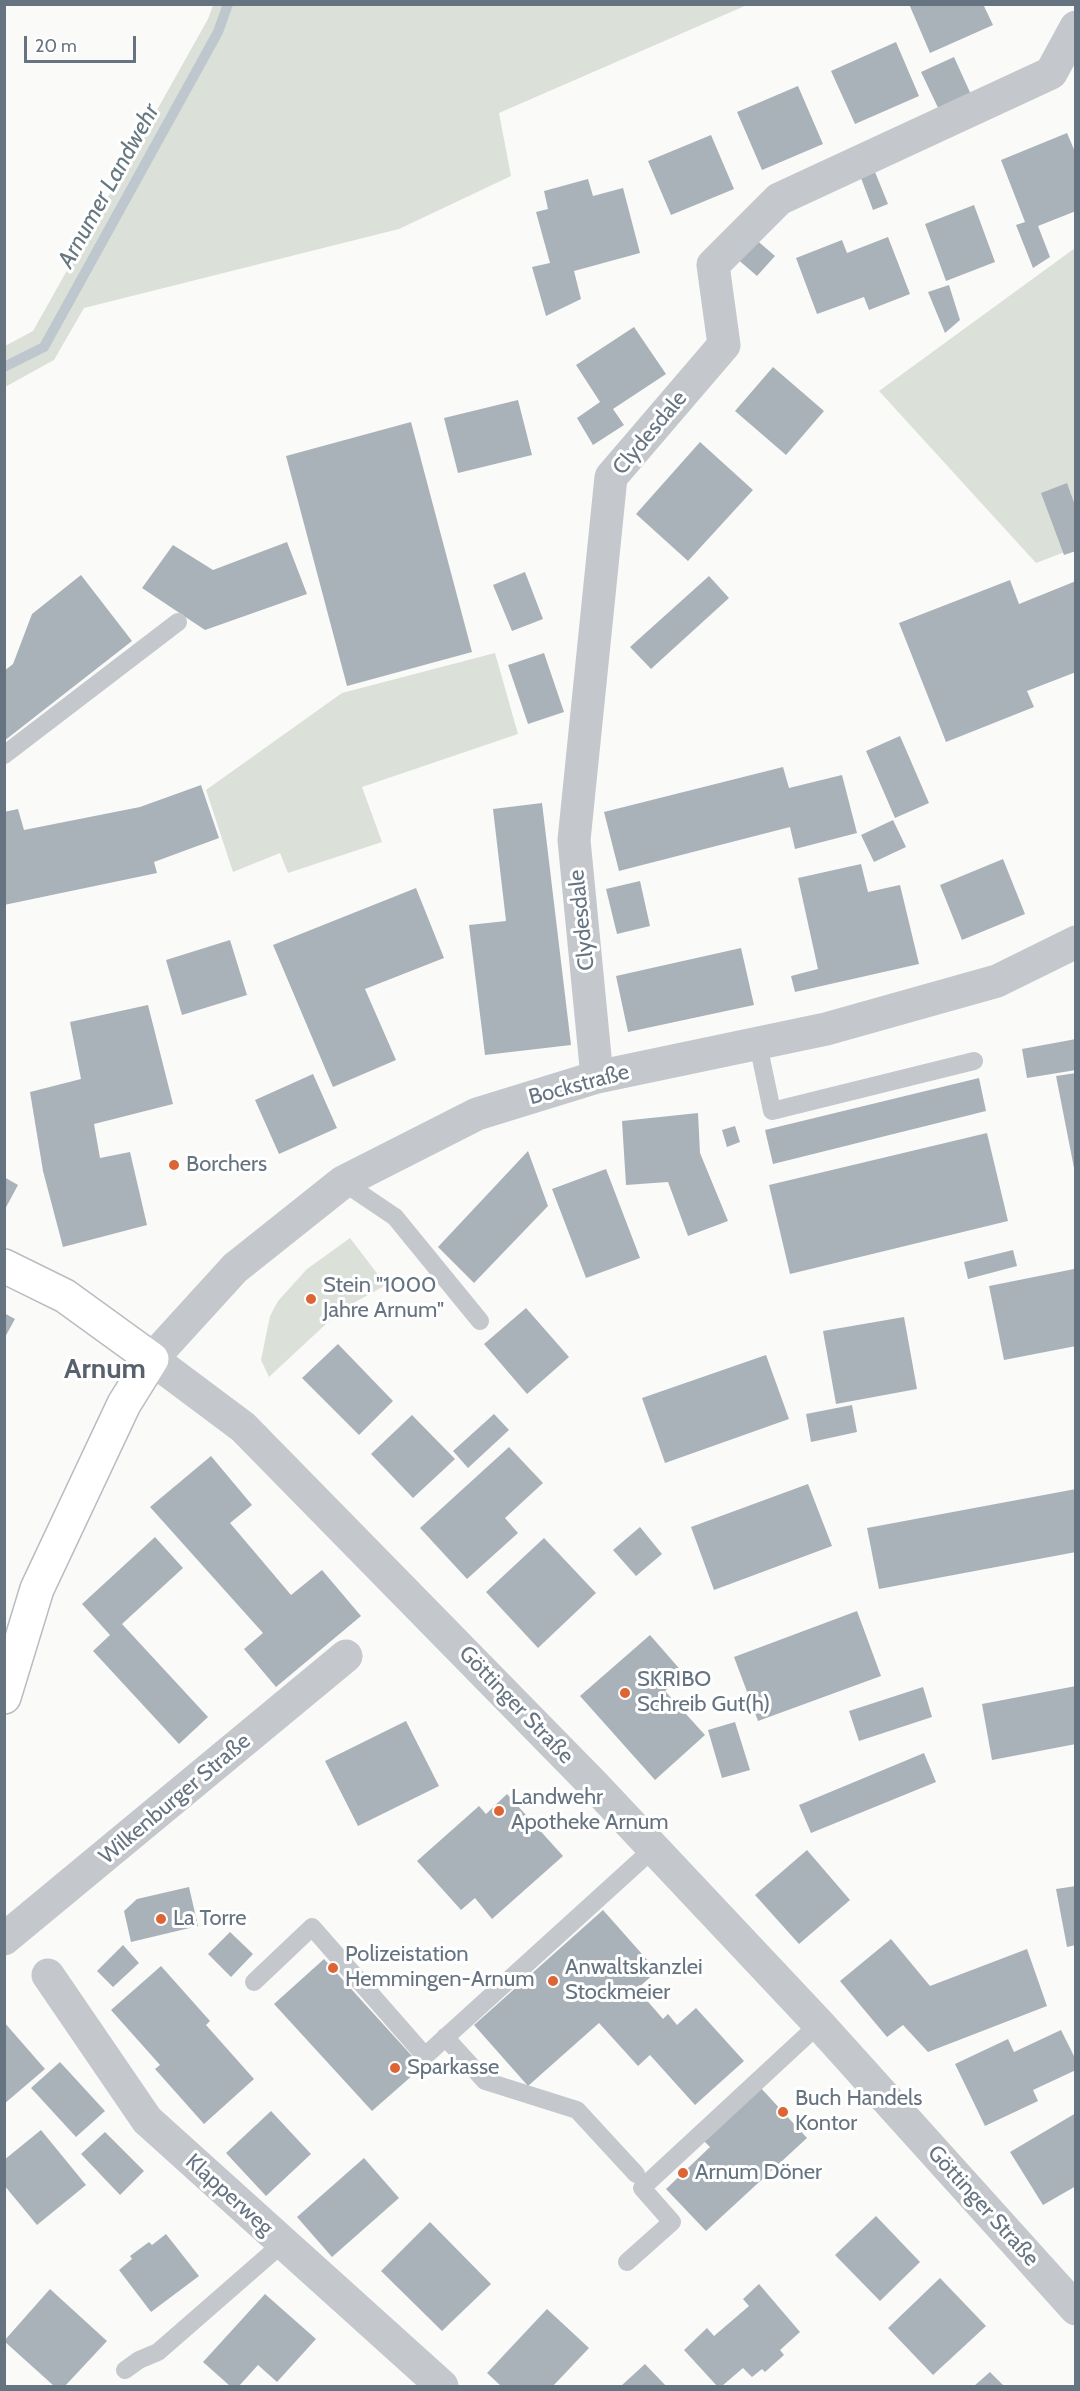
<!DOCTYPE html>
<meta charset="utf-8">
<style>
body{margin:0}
#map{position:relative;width:1080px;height:2391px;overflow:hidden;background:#fafaf8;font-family:Cabin,sans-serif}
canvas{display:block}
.frame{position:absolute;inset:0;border:6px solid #667482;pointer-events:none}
.scale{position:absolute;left:24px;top:36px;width:112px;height:27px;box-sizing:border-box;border:3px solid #667482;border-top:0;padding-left:8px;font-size:18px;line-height:21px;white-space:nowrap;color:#667482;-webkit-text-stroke:4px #fff;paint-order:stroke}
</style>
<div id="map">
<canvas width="1080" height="2391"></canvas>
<div class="frame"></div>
<div class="scale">20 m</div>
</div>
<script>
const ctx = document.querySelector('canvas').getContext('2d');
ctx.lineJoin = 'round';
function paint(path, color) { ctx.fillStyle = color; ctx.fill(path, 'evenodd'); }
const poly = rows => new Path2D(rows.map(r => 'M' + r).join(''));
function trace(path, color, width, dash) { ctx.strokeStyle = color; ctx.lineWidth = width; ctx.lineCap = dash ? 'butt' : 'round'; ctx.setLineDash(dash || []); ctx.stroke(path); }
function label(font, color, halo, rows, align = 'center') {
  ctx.font = font + ' Cabin,sans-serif'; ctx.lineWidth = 6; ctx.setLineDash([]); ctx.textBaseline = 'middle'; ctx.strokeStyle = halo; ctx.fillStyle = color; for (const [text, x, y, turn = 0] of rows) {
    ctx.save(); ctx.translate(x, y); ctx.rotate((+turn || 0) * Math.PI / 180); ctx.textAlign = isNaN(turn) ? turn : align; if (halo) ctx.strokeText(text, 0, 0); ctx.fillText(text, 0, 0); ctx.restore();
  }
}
paint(poly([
 [213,5,213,4,747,5,499,113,511,176,399,229,84,308,54,360,5,387,5,346,33,331,208,19],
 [1075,248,1075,548,1036,563,879,391],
 [495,653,518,734,362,787,382,842,288,873,280,853,233,872,206,790,342,693],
 [350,1238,386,1285,341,1310,269,1377,261,1360,270,1316,278,1301,307,1269]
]), '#dbe1d9');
trace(poly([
 [4,367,44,347,218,32,228,4]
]), '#bec7cd', 10);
paint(poly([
 [909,4,983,4,993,25,930,53],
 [896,42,919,96,855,124,831,71],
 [954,57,973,99,941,114,921,72],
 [798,86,823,144,762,170,737,112],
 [1067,133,1076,154,1076,211,1038,226,1050,257,1033,268,1016,225,1025,222,1001,160],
 [711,135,734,189,671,215,648,161],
 [875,172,888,204,873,210,861,178],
 [588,179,593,196,623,188,640,253,574,271,581,299,546,316,532,267,550,263,536,212,548,209,544,191],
 [974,205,995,262,946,281,925,224],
 [753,237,775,256,757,276,735,257],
 [888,237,910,294,869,310,864,297,817,314,796,258,842,240,847,253],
 [949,285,960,320,945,333,928,292],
 [634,327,666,374,613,409,624,425,593,445,577,418,600,402,576,365],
 [773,367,824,411,786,455,735,411],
 [518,400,532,455,458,473,444,418],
 [411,422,472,652,347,686,286,456],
 [700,442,753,490,688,561,636,514],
 [1067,483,1076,508,1076,551,1064,555,1041,493],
 [287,542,307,594,205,630,142,588,173,545,213,570],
 [525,572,543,619,512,631,493,585],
 [81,575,132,641,4,741,4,671,13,664,32,614],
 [709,576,729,598,651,669,630,647],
 [1010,580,1019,604,1076,581,1076,672,1027,691,1034,707,946,742,899,623],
 [544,653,564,712,528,724,508,665],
 [900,736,929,803,895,818,866,751],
 [783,767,789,788,842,775,857,833,795,849,790,827,619,871,604,812],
 [201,785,219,838,154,862,157,873,4,905,4,812,18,809,24,830,140,807],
 [542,803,571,1045,485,1055,469,925,506,921,493,809],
 [893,820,906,847,874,862,861,835],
 [1003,859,1025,914,962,940,940,885],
 [861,864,868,892,900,885,919,964,795,992,791,976,818,969,798,878],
 [640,881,650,926,617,934,606,889],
 [416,888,444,958,365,989,396,1060,333,1087,273,945],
 [230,940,247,995,182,1015,166,960],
 [741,948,754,1005,628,1032,616,976],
 [148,1005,173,1104,94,1124,100,1158,130,1152,147,1225,63,1247,43,1171,30,1092,81,1079,70,1022],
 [1076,1039,1076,1070,1027,1078,1022,1049],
 [1076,1073,1076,1168,1074,1168,1056,1076],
 [313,1074,337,1128,279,1154,255,1100],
 [979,1078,986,1111,773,1164,765,1130],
 [698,1113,700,1153,728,1221,688,1236,668,1182,626,1185,622,1121],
 [735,1126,740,1142,727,1147,722,1130],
 [987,1133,1008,1221,790,1274,769,1185],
 [528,1151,548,1206,474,1283,438,1247],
 [606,1169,640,1258,586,1278,552,1189],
 [4,1177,18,1185,4,1211],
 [1013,1250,1017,1266,968,1279,964,1262],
 [1074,1269,1076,1346,1004,1360,989,1286],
 [526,1308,569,1357,527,1394,484,1344],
 [4,1313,15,1319,4,1339],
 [904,1317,917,1389,836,1404,823,1331],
 [338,1344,393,1401,359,1435,302,1378],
 [766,1355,789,1419,665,1463,642,1398],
 [852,1405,857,1432,811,1442,806,1414],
 [494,1414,509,1430,468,1468,453,1451],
 [412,1415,455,1459,413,1498,371,1454],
 [509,1447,543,1483,505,1518,518,1533,467,1579,420,1528],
 [211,1456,252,1505,230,1523,291,1595,322,1570,361,1616,276,1687,244,1649,263,1633,150,1507],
 [808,1484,832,1546,714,1590,691,1527],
 [1076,1489,1076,1552,879,1589,867,1528],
 [640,1527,662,1554,636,1576,613,1550],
 [155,1537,183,1568,122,1624,208,1717,179,1744,93,1651,110,1635,82,1604],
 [544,1538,596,1593,538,1648,486,1592],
 [857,1611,881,1676,758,1721,734,1657],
 [650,1635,684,1674,665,1691,705,1735,655,1780,580,1696],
 [1076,1686,1076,1744,992,1760,982,1704],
 [923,1687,932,1717,859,1741,849,1711],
 [406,1721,439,1786,358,1826,325,1761],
 [735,1722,750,1770,722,1778,708,1730],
 [924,1753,936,1782,811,1833,799,1805],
 [507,1794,563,1856,492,1919,475,1898,461,1910,417,1861,479,1806,486,1814],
 [807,1850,850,1900,799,1944,755,1895],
 [1076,1886,1076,1945,1067,1947,1056,1889],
 [189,1887,198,1926,131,1942,124,1911,137,1899],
 [603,1910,657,1971,637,1989,663,2019,668,2014,677,2025,696,2008,744,2061,695,2105,650,2055,638,2066,599,2023,528,2086,474,2025],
 [230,1932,253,1954,231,1977,208,1954],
 [891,1939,930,1986,1027,1949,1047,2006,928,2052,903,2025,887,2037,840,1981],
 [123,1945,139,1963,113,1987,97,1971],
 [324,1959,422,2067,372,2111,274,2004],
 [161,1966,210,2021,206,2025,254,2079,204,2124,155,2069,160,2065,111,2010],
 [4,2022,45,2069,4,2104],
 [1061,2030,1076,2060,1076,2070,1033,2090,1038,2101,985,2126,955,2064,1008,2039,1014,2052],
 [60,2062,105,2111,76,2137,31,2088],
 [759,2086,807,2138,706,2231,666,2189,710,2147,702,2139],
 [271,2111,311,2154,266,2196,226,2153],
 [1076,2113,1076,2186,1043,2205,1010,2152],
 [41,2130,86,2185,37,2225,4,2185,4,2160],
 [105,2132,144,2171,120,2195,81,2154],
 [364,2158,399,2198,332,2257,297,2217],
 [876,2216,920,2262,880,2301,835,2255],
 [430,2222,491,2284,442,2331,381,2271],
 [166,2234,199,2276,151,2312,119,2270,132,2259,130,2256,149,2242,152,2245],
 [940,2278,986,2326,933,2375,888,2328],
 [759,2284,800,2332,780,2350,784,2355,765,2372,762,2369,752,2377,743,2368,722,2386,717,2386,684,2350,707,2328,714,2336,749,2306,743,2299],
 [50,2289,107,2341,65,2386,54,2386,4,2341],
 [265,2294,316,2339,277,2382,258,2365,239,2386,230,2386,203,2362],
 [547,2309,589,2348,553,2386,501,2386,487,2373],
 [645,2364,666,2386,621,2386],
 [990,2372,1004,2386,974,2386]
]), '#aab2b9');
const secondary = poly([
 [4,1266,65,1296,152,1359,124,1404,37,1589,4,1697]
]);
trace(secondary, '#b8bdc2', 36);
trace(poly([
 [4,755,178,622],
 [758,1044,772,1111,974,1061],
 [343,1182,395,1217,480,1321],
 [254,1982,312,1927,425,2056,654,1848],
 [445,2037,485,2081,577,2110,636,2174],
 [627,2262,672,2222,642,2188,819,2024],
 [125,2370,139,2360,158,2352,283,2243]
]), '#c4c7cb', 18);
trace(poly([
 [597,1077,574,840,611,477,724,345,713,265,779,199,1051,73,1076,27],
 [152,1359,235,1268,343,1182,477,1114,597,1077,826,1029,997,981,1076,942],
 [4,1939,346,1656],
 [48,1975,147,2120,442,2386]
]), '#c4c7cb', 33);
trace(poly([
 [152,1359,243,1427,594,1785,819,2024,1076,2309]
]), '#c4c7cb', 33);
trace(secondary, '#fff', 33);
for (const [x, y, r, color] of [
 [174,1165,6,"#dd6535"],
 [311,1299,6,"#dd6535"],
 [625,1693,6,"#dd6535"],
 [499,1811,6,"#dd6535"],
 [161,1919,6,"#dd6535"],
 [333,1968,6,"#dd6535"],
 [553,1981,6,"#dd6535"],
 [395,2068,6,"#dd6535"],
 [783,2112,6,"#dd6535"],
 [683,2173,6,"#dd6535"]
]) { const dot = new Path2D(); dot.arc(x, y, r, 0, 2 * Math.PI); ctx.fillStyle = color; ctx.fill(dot); trace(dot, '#fff', 2); }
label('22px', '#667482', '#fff', [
 ["Clydesdale",650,433,-50],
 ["Clydesdale",582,920,-96],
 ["Bockstraße",579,1085,-15],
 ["Göttinger Straße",516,1705,46],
 ["Wilkenburger Straße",175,1799,-40],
 ["Klapperweg",229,2195,42],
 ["Göttinger Straße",983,2206,48]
]);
label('22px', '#667482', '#fff', [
 ["Borchers",186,1165],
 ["Stein \"1000",323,1286],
 ["Jahre Arnum\"",323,1311],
 ["SKRIBO",637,1680],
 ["Schreib Gut(h)",637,1705],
 ["Landwehr",511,1798],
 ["Apotheke Arnum",511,1823],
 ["La Torre",173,1919],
 ["Polizeistation",345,1955],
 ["Hemmingen-Arnum",345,1980],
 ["Anwaltskanzlei",565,1968],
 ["Stockmeier",565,1993],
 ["Sparkasse",407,2068],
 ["Buch Handels",795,2099],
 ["Kontor",795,2124],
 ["Arnum Döner",695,2173]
], 'left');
label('italic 24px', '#667982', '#fff', [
 ["Arnumer Landwehr",109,186,-61]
]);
label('bold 28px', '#58626d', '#fff', [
 ["Arnum",105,1370]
]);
</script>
